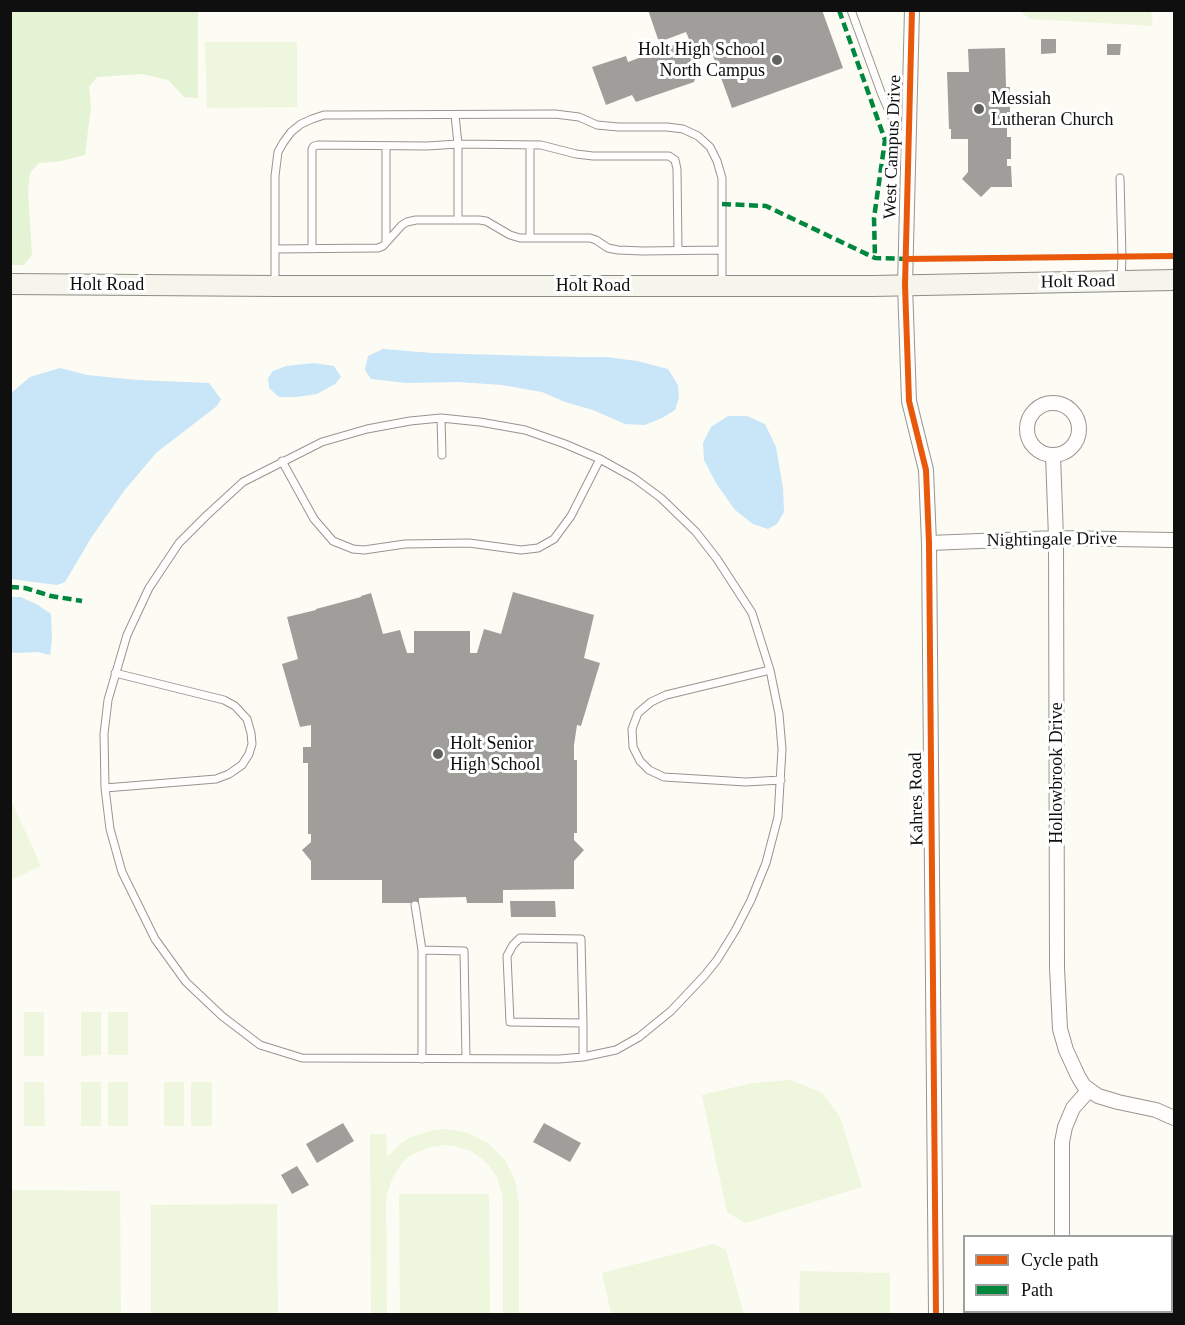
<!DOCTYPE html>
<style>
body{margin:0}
#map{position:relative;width:1185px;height:1325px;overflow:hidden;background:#fcfbf4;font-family:Georgia,serif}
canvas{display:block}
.frame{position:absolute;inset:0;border:12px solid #0f0f0f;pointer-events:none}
.legend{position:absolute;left:963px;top:1235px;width:210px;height:78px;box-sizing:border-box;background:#fff;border:2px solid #9f9f9f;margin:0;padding:8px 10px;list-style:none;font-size:18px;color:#0f0f0f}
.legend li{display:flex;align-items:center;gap:12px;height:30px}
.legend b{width:30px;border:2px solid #9f9f9f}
</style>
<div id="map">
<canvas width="1185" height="1325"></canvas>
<div class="frame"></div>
<ul class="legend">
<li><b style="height:8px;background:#e8590c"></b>Cycle path</li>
<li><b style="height:8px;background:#00873e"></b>Path</li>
</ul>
</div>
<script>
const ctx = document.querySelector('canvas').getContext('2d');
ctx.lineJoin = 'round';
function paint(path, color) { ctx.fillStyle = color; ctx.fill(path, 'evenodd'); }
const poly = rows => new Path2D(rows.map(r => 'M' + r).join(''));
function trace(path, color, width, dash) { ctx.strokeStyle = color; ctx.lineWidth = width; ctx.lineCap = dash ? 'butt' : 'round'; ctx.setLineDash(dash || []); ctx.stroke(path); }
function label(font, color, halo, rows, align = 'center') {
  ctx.font = font + ' Georgia,serif'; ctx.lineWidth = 6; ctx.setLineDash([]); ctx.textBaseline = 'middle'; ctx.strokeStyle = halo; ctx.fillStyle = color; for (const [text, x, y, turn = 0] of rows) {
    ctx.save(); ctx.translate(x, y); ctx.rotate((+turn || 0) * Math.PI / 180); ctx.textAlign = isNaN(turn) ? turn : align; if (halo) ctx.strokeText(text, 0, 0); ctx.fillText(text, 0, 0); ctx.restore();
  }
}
paint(poly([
 [10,11,198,11,198,98,184,97,168,80,142,74,97,77,89,87,91,107,85,155,61,161,39,163,30,173,28,192,32,255,24,265,11,265]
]), '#e4f3d3');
paint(poly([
 [1020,11,1151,11,1153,26,1030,19],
 [205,42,297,42,297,107,207,108],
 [10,798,41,866,11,880,10,880],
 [24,1012,44,1012,44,1056,24,1056],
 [81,1012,101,1012,101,1055,81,1056],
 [108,1012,128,1012,128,1055,108,1055],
 [791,1080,822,1093,840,1117,862,1187,745,1223,727,1212,702,1095,752,1083],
 [24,1082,44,1082,45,1126,24,1126],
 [81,1082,101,1082,101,1126,81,1126],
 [108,1082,128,1082,128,1126,108,1126],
 [164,1082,184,1082,184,1126,164,1126],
 [191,1082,212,1082,212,1126,191,1126],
 [445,1129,468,1133,488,1143,505,1160,515,1180,519,1203,519,1314,503,1314,503,1203,502,1194,497,1177,486,1162,471,1151,454,1146,445,1145,427,1148,410,1156,403,1162,393,1177,387,1194,386,1203,387,1314,371,1314,370,1134,386,1134,387,1157,401,1143,411,1137,433,1130],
 [11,1190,120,1191,121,1314,11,1314],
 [399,1194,489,1194,490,1314,400,1314],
 [277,1204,278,1314,151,1314,151,1205],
 [714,1244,726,1250,744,1314,611,1314,602,1273],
 [800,1271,890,1273,890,1314,799,1314]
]), '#eef7dd');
paint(poly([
 [383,349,432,353,500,355,577,357,606,357,637,361,668,369,678,385,679,398,675,410,662,418,645,425,625,424,593,410,565,402,542,392,502,385,458,382,407,383,371,379,365,370,368,356],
 [314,363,334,366,341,377,335,384,317,394,296,397,279,397,269,388,268,378,273,371,286,366],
 [60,368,87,375,137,380,209,383,221,399,217,406,156,453,124,491,91,538,65,582,57,585,11,579,10,394,30,377],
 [728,416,747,416,765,424,776,447,783,488,784,512,777,524,768,529,753,524,735,510,716,483,704,460,703,443,711,427],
 [11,597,21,597,38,605,51,614,52,640,50,655,38,652,16,653,11,652]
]), '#c9e5f8');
paint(poly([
 [648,10,822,10,843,68,732,108,708,42,700,45,703,49,698,51,700,56,695,57,696,62,692,63,696,76,694,82,636,102,632,95,606,105,592,67,626,56,628,62,689,39,686,32,659,42],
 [1041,39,1056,39,1056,53,1041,54],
 [1107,44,1121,44,1120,55,1107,55],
 [1005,48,1006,87,1010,87,1010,93,1023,93,1024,105,1010,105,1010,112,1007,112,1007,137,1011,137,1011,159,1007,159,1007,166,1011,166,1012,187,991,187,981,197,962,179,968,172,968,139,951,139,951,129,949,129,947,72,969,72,968,49],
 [513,592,594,615,584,658,600,663,581,726,577,725,574,745,574,760,577,760,577,833,574,833,574,840,584,850,574,861,574,889,503,890,503,903,467,903,466,897,419,898,419,903,382,903,382,880,311,880,311,861,302,850,311,842,311,834,308,834,308,763,303,763,303,747,311,747,311,725,300,727,282,664,298,659,287,617,316,610,316,609,361,597,361,596,371,593,383,634,400,630,407,653,414,653,414,631,470,631,470,653,477,653,484,629,501,634],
 [510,901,555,901,556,917,511,917],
 [343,1123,354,1141,317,1163,306,1144],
 [544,1123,581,1143,570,1162,533,1142],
 [297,1166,309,1185,292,1194,281,1175]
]), '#a09e9a');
const service = poly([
 [851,10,882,95,905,147],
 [455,115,458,144,541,145,576,154,593,156,669,156,675,160,677,169,678,251],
 [530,145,530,238],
 [386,146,386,242],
 [1120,178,1122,257,1121,280],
 [275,249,378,248,383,246,402,225,407,222,416,220,479,220,486,221,510,235,520,238,590,238,596,240,608,248,618,250,643,251,722,250],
 [312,249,312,149,314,146,318,145,427,146,458,144,458,220],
 [275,285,275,176,278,152,283,143,291,132,301,124,312,119,324,115,337,115,555,114,579,117,597,125,618,127,667,127,683,129,698,136,710,147,717,161,722,178,722,283],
 [441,418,480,422,525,430,565,444,600,459,634,478,661,498,696,532,717,559,752,613,770,670,779,714,782,749,778,817,766,863,751,900,735,931,717,960,705,975,671,1011,639,1037,616,1050,583,1057,559,1059,302,1058,260,1045,222,1016,186,982,155,939,122,872,110,829,105,788,104,734,108,700,127,635,149,588,179,543,207,515,243,482,322,442,367,429,410,421,441,418],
 [441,418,442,455],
 [282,461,314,519,333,541,353,549,364,550,405,544,469,543,521,550,538,548,554,539,571,516,600,459],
 [770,670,666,695,651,702,638,713,632,729,633,747,640,761,649,770,664,777,746,782,781,780],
 [105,788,216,779,229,774,242,765,249,754,252,744,251,733,247,719,235,706,224,700,115,673],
 [415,905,422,950,422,1059],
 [422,950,464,951,466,1058],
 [583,1057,583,1023,581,939,520,938,513,945,507,956,510,1022,583,1023]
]);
const minor = poly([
 [912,10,905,285,909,401,926,470,929,543,936,1314],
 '1027 429a26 26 0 1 1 52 0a26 26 0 1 1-52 0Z',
 [1053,455,1056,538,1057,968,1060,1029,1066,1050,1078,1076,1084,1086,1098,1096,1118,1102,1156,1110,1174,1118],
 [929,543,1056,538,1174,540],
 [1062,1236,1062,1142,1065,1127,1073,1108,1089,1090],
 [1062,1312,1062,1314]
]);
const secondary = poly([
 [10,284,275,286,873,286,1174,280]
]);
trace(service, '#969592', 9);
trace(minor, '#969592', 16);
trace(secondary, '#8c8c89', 22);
trace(service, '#fffefd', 7);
trace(minor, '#fffefd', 14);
trace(secondary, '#f5f5eb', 20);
trace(poly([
 [839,10,885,140,874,218,875,258],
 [722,204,766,206,875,258,911,259],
 [10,587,25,588,51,596,82,601]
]), '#00873e', 4.5, [9, 4.5]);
trace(poly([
 [912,10,905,285,909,401,926,470,929,543,936,1314],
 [905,259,1174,256]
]), '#e8590c', 6);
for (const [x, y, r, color] of [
 [777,60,6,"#62625f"],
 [979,109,6,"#62625f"],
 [438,754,6,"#62625f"]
]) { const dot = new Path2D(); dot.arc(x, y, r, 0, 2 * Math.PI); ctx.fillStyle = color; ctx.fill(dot); trace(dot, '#fff', 2); }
label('18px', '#0f0f0f', '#fff', [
 ["Holt High School",765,50,"right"],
 ["North Campus",765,71,"right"],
 ["Messiah",991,99],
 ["Lutheran Church",991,120],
 ["Holt Senior",450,744],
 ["High School",450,765]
], 'left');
label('18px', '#0f0f0f', '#fff', [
 ["West Campus Drive",893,147,-88],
 ["Holt Road",1078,282,-1],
 ["Holt Road",107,285],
 ["Holt Road",593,286],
 ["Nightingale Drive",1052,540,-1],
 ["Hollowbrook Drive",1057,773,-90],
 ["Kahres Road",917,799,-91]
]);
</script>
